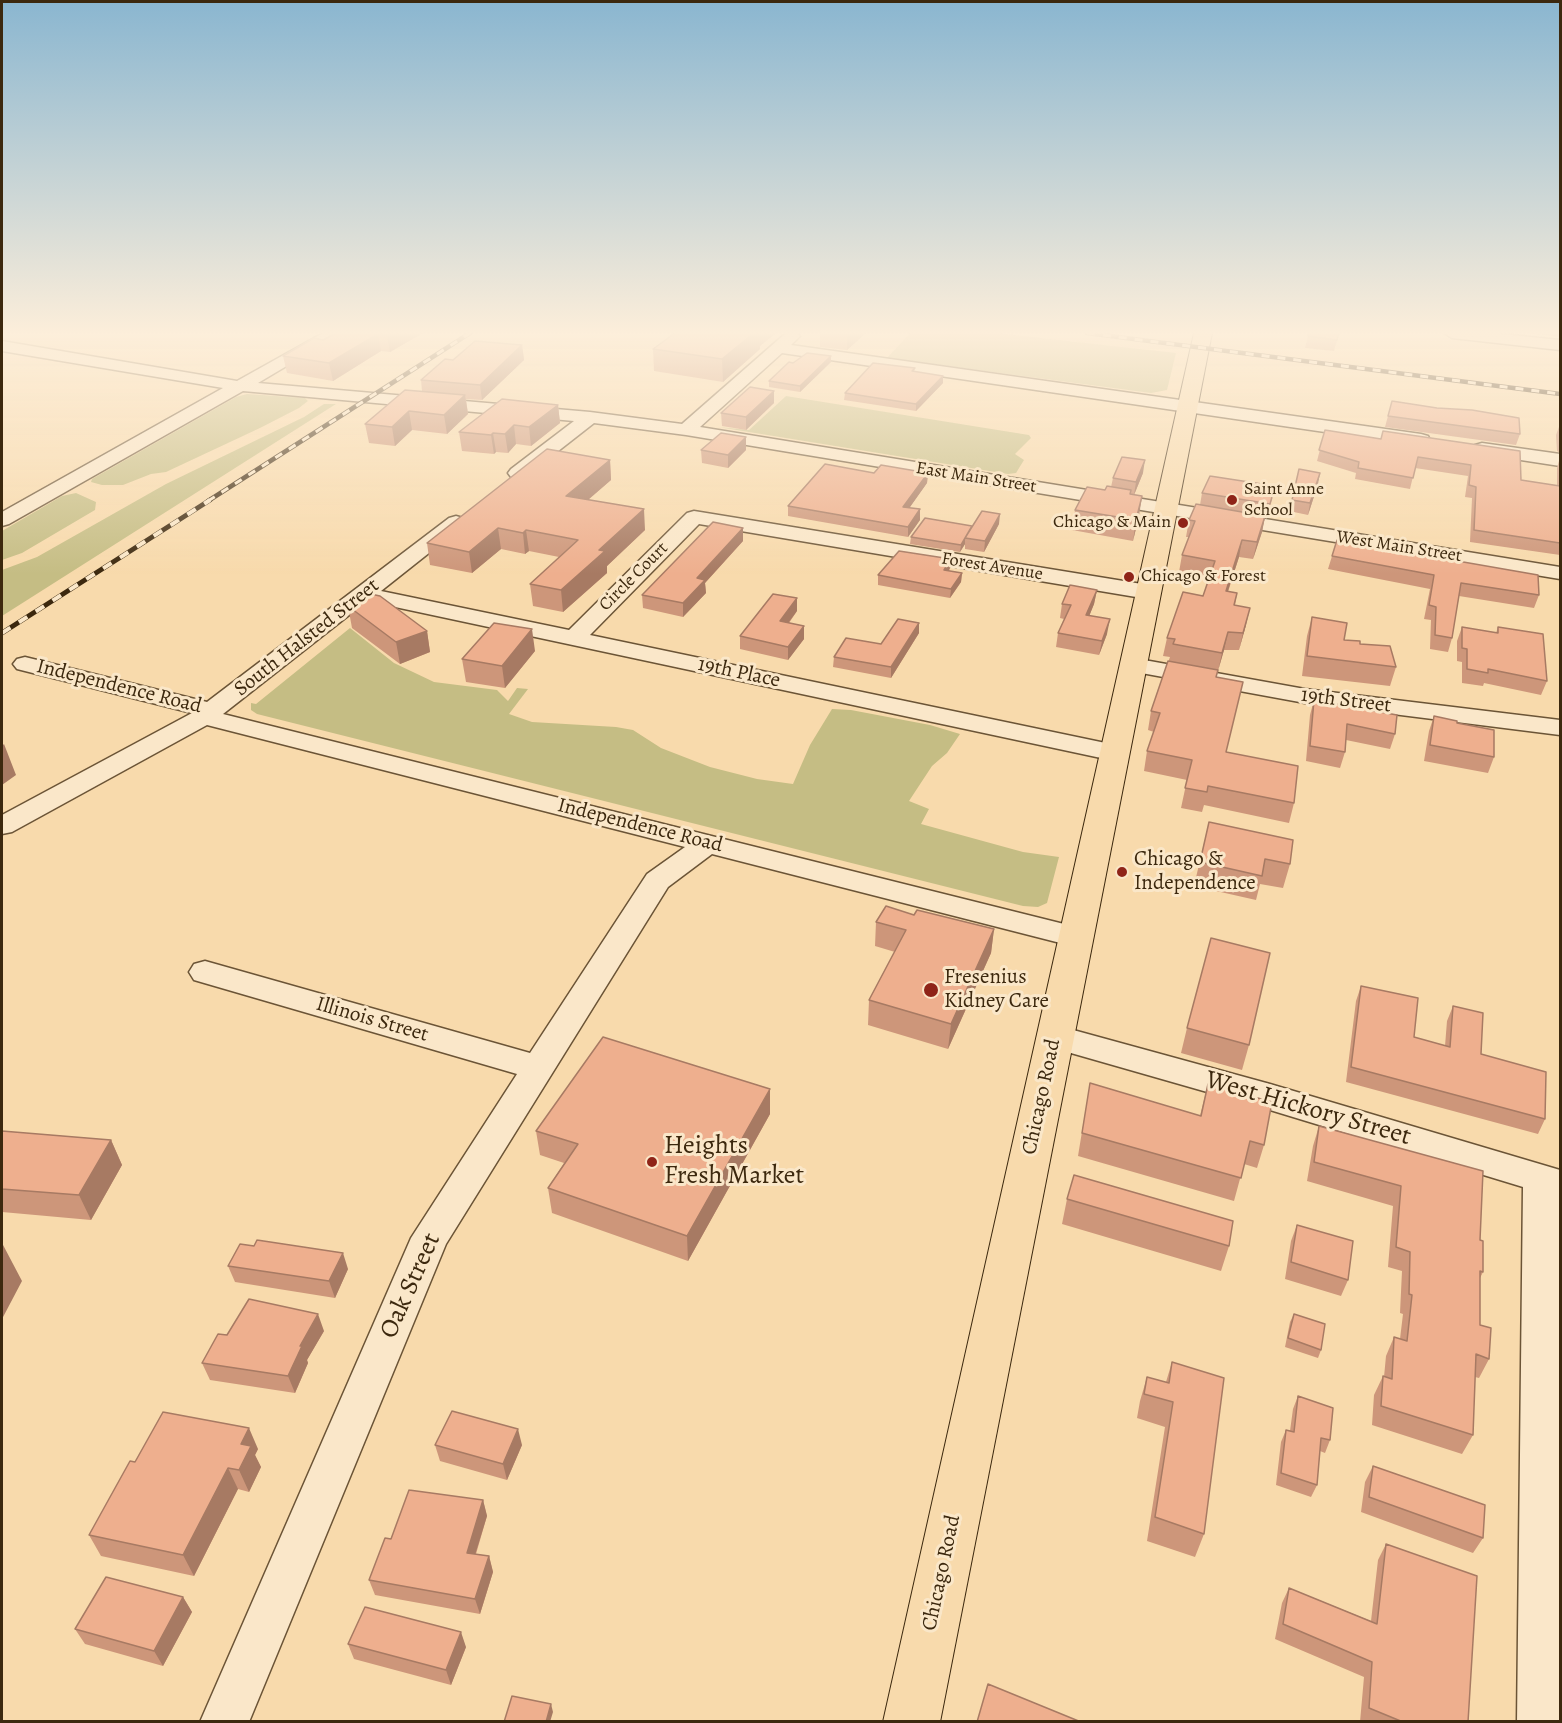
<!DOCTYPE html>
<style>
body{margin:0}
#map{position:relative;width:1562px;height:1723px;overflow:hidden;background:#f8daac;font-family:Alegreya,serif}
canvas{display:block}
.frame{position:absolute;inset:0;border:3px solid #3c280e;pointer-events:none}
</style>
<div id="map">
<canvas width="1562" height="1723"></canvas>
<div class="frame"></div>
</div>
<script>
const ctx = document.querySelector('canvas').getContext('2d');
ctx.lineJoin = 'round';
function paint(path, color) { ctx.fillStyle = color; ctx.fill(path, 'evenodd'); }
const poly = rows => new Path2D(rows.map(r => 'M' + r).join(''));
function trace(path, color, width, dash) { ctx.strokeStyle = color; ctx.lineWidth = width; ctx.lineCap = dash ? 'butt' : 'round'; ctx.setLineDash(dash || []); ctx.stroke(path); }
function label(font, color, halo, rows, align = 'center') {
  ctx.font = font + ' Alegreya,serif'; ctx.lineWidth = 6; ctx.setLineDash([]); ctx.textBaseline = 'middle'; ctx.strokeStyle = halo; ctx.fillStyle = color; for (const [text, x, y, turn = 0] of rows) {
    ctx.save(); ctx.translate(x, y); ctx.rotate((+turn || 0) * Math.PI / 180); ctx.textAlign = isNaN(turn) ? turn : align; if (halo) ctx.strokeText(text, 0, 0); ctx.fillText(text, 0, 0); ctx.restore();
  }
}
paint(poly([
 [910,333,996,333,1176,353,1167,390,1151,393,887,358],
 [247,394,305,398,308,401,299,408,260,428,166,472,151,474,123,485,102,485,91,482,92,479,236,397],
 [786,396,1029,435,1031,438,1015,454,1024,460,1016,473,1008,474,718,427,749,430],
 [324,404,336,404,2,616,2,570,37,557,166,484,304,417],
 [76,493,96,502,95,510,22,553,2,560,2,531,62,496],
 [350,628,394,663,434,682,497,690,508,701,517,688,528,689,509,714,532,722,616,727,633,730,661,748,710,767,757,779,793,784,810,745,832,709,851,710,930,725,960,734,947,753,932,766,909,801,929,809,921,824,1023,852,1059,857,1047,903,1038,907,1023,906,257,714,251,710,251,703,256,704]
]), '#c5bd84');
const minor = poly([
 [323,333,342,333,258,383,590,412,682,424,786,333,797,333,800,336,791,345,1421,434,1428,436,1430,440,1428,444,1421,446,782,353,700,427,1560,567,1560,579,686,435,594,423,525,477,518,479,511,477,508,473,511,469,574,421,243,391,9,524,2,526,2,512,223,388,2,351,2,341,237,381,323,333],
 [1444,333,1491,333,1560,340,1560,350,1452,338,1444,333],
 [1482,443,1560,454,1560,466,1475,453,1473,449,1475,445,1482,443],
 [694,511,1148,585,1156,587,1159,592,1156,597,1148,599,699,524,590,635,1115,745,1124,748,1128,753,1124,758,1115,761,367,601,223,714,1076,927,1087,930,1091,937,1087,944,1076,947,712,854,668,887,446,1244,249,1722,200,1722,411,1238,517,1074,194,980,189,972,194,964,205,961,530,1053,647,874,685,847,207,725,12,832,2,834,2,815,192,713,17,669,13,664,17,659,25,657,207,702,449,518,456,516,463,518,466,522,463,526,381,591,569,630,687,513,694,511],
 [1133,658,1305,689,1560,720,1560,735,1305,703,1125,670,1121,665,1125,660,1133,658],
 [1055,1025,1270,1084,1560,1170,1560,1722,1517,1722,1523,1187,1270,1110,1043,1045,1039,1037,1043,1029,1055,1025]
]);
const major = poly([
 [1194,333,1212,333,940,1722,883,1722,1194,333]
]);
trace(minor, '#6b5436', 3);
trace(major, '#3c280e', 2);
paint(minor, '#fae7c9');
paint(major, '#f8daac');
const railFar1 = poly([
 [1087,333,1560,394],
 [208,501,470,333]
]);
const rail = poly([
 [2,633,210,500]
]);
trace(railFar1, '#3c280e', 4.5);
trace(rail, '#3c280e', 5);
trace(railFar1, '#fae7c9', 3, [8]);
trace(rail, '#fae7c9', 4, [10]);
paint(poly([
 [336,333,423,333,390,352,381,351,333,381,287,373,283,356,323,340],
 [675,333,776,333,760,346,760,349,723,382,654,371,653,349],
 [820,333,866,333,847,350,820,347],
 [1339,333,1334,351,1305,348,1308,336],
 [1528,333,1560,333,1560,337],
 [522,345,524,360,482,400,466,399,468,414,447,434,412,430,395,446,369,443,365,424,422,391,421,380,453,360],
 [831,356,831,362,800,392,769,387,769,381],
 [915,368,914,372,943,383,916,411,844,400,845,393],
 [774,391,774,403,746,430,722,426,721,413],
 [1392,401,1437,408,1520,434,1516,445,1385,427],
 [558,405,560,423,531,446,516,444,508,453,496,452,494,454,462,451,459,432],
 [1560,424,1560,453,1557,451,1556,435],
 [1325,430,1381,439,1521,480,1557,486,1557,468,1560,457,1560,555,1470,542,1472,498,1465,497,1468,476,1415,468,1410,489,1355,479,1356,473,1317,461],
 [701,450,746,450,728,468,702,463],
 [610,460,611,480,588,500,645,530,607,566,607,573,563,612,533,606,530,584,559,557,529,551,525,554,501,549,472,573,430,565,427,543],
 [1299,469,1318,484,1308,515,1289,511],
 [874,473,928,473,927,483,909,508,920,509,920,520,908,537,788,516,788,506],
 [1143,473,1134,495,1139,516,1133,541,1072,530,1075,510,1111,487,1113,478],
 [1275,486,1272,499,1266,517,1265,517,1262,532,1253,559,1239,557,1228,592,1237,593,1235,605,1246,625,1239,650,1224,650,1216,677,1226,752,1294,803,1289,823,1204,805,1202,812,1181,808,1187,780,1144,771,1147,751,1154,732,1148,730,1151,711,1170,657,1163,656,1167,638,1203,596,1209,578,1179,572,1182,555,1189,537,1186,537,1189,520,1200,505,1202,493],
 [999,524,984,552,965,549,965,544,960,552,910,544,911,537,972,526],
 [743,528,743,541,705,583,706,593,683,617,643,608,642,595],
 [1337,540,1539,595,1534,608,1459,596,1452,638,1448,652,1430,649,1431,620,1424,619,1430,589,1328,569],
 [951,559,950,568,949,571,962,573,961,582,950,598,878,585,878,575],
 [1097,590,1094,604,1089,616,1107,634,1099,655,1056,647,1058,633,1064,619,1060,618,1062,604],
 [348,606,427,631,430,652,400,664,352,628],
 [797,611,789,623,804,639,788,660,740,649,740,636],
 [1312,617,1344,640,1360,644,1396,667,1390,686,1302,676,1307,636],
 [919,623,919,633,891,678,833,667,834,657,881,644],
 [1462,627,1496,633,1498,627,1547,681,1541,695,1484,683,1483,686,1462,683,1462,662,1457,661,1457,641],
 [535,651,505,688,466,682,462,659],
 [1314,700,1395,734,1390,749,1346,740,1345,752,1340,768,1306,761,1310,715],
 [1434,716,1457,723,1494,757,1488,773,1424,761,1429,731],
 [1209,822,1290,864,1283,888,1260,884,1256,900,1194,886],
 [914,915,994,929,991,953,948,1049,868,1025,869,1000,895,952,875,946,876,922],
 [1361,986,1414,1037,1445,1046,1447,1021,1453,1006,1481,1054,1545,1119,1538,1134,1346,1082,1356,1001],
 [1187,1028,1249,1045,1242,1070,1181,1053],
 [1090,1083,1200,1116,1208,1084,1264,1145,1257,1168,1244,1164,1234,1201,1078,1156],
 [770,1114,688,1261,552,1213,548,1188,564,1163,540,1155,536,1131],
 [1319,1126,1480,1240,1483,1272,1480,1278,1480,1325,1489,1359,1479,1378,1475,1377,1473,1435,1462,1454,1372,1425,1374,1395,1383,1376,1384,1377,1386,1356,1394,1337,1400,1339,1403,1314,1400,1313,1402,1271,1388,1267,1393,1206,1307,1181,1313,1146],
 [2,1131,111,1140,122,1165,91,1220,2,1212],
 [1067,1199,1229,1246,1221,1271,1062,1224],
 [1297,1225,1348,1280,1341,1296,1285,1279,1291,1241],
 [228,1266,348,1269,335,1298,235,1282],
 [1294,1314,1321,1350,1318,1358,1285,1347,1290,1322],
 [324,1331,307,1360,308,1363,295,1393,210,1380,202,1363,227,1335],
 [1172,1362,1204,1534,1195,1557,1147,1541,1165,1427,1137,1418,1140,1401,1147,1377,1166,1382],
 [1298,1396,1330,1440,1325,1453,1320,1451,1317,1485,1311,1497,1276,1485,1281,1442,1286,1430,1290,1431,1293,1409],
 [435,1445,522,1445,507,1480,440,1461],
 [258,1449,255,1455,261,1467,249,1492,238,1489,194,1576,101,1556,89,1535,135,1462],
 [1373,1466,1483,1538,1473,1553,1361,1512,1365,1482],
 [483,1500,487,1516,476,1554,489,1556,493,1572,480,1614,375,1595,369,1580,391,1539],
 [1386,1544,1468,1722,1360,1722,1364,1677,1275,1639,1282,1603,1289,1588,1371,1621,1378,1560],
 [183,1597,192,1612,163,1666,85,1644,75,1629],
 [348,1644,466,1647,451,1685,354,1659]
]), '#cd967a');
paint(poly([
 [392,333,423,333,390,352,387,335],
 [754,333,776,333,760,346,760,349,723,382,722,359],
 [848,333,866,333,847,350,847,334],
 [378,334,381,351,333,381,329,363],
 [522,345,524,360,482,400,480,385],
 [831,356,831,362,800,392,800,386],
 [943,376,943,383,916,411,916,404],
 [774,391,774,403,746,430,746,417],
 [465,395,468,414,447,434,444,415],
 [558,405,560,423,531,446,529,427],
 [409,411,412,430,395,446,392,427],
 [514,425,516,444,508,453,505,434],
 [493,433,496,452,494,454,491,435],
 [746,437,746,450,728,468,728,455],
 [610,460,611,480,568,517,566,496],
 [1145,460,1143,473,1134,495,1136,482],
 [928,473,927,483,903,517,903,507],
 [1320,473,1318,484,1308,515,1310,503],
 [1142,496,1139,516,1133,541,1136,520],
 [644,509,645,530,607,566,607,573,563,612,561,590,599,550],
 [920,509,920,520,908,537,908,527],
 [1000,514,999,524,984,552,985,541],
 [1265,516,1262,532,1253,559,1257,542],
 [972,526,965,538,965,544,960,552,961,545],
 [498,528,501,549,472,573,469,552],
 [743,528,743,541,705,583,706,593,683,617,683,603,697,578],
 [526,530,529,551,525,554,523,533],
 [1242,540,1239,557,1222,609,1226,591],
 [951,559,950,568,944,579,944,570],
 [962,573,961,582,950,598,951,589],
 [1097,590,1094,604,1084,629,1086,615],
 [797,598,797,611,780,634,780,621],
 [1250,608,1246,625,1239,650,1243,633],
 [1110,619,1107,634,1099,655,1102,641],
 [919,623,919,633,891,678,891,667],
 [804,626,804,639,788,660,788,647],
 [532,629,535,651,505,688,502,666],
 [427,631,430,652,400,664,396,642],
 [1228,632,1224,650,1218,671,1222,653],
 [4,744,16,775,2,785,2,746],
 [994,929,991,953,948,1049,951,1024],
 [770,1089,770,1114,688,1261,687,1236],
 [111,1140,122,1165,91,1220,79,1195],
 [2,1243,22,1281,2,1319],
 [343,1253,348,1269,335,1298,329,1281],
 [318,1314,324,1331,307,1360,308,1363,295,1393,288,1376,300,1346],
 [249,1428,258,1449,255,1455,261,1467,249,1492,239,1470,241,1444],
 [518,1429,522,1445,507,1480,503,1464],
 [228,1468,238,1489,194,1576,183,1555],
 [483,1500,487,1516,471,1568,467,1553],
 [489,1556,493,1572,480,1614,475,1599],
 [183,1597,192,1612,163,1666,154,1651],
 [461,1632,466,1647,451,1685,446,1670],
 [551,1704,553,1712,550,1722,546,1722]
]), '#a77a63');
const building = poly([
 [336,333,392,333,387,335,378,334,329,363,283,356,314,338,323,340,336,333],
 [675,333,754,333,722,359,653,349,675,333],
 [1309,333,1339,333,1337,340,1308,336,1309,333],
 [475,341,522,345,480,385,421,380,445,359,453,360,475,341],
 [807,353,831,356,800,386,769,381,789,362,793,363,807,353],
 [873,363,915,368,912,371,943,376,916,404,845,393,873,363],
 [750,387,774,391,746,417,721,413,750,387],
 [405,390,465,395,444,415,409,411,392,427,365,424,405,390],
 [502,399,558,405,529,427,514,425,505,434,493,433,491,435,459,432,502,399],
 [1392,401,1437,408,1472,410,1519,418,1520,434,1388,416,1392,401],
 [1325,430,1381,439,1383,431,1520,451,1521,480,1560,486,1560,543,1474,530,1476,487,1469,485,1471,465,1418,457,1413,478,1358,468,1359,462,1319,450,1325,430],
 [721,433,746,437,728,455,701,450,721,433],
 [547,449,610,460,566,496,644,509,599,550,605,551,561,590,530,584,578,540,526,530,523,533,498,528,469,552,427,543,547,449],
 [1122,457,1145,460,1136,482,1113,478,1122,457],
 [825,464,874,473,881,465,928,473,903,507,920,509,908,527,788,506,825,464],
 [1299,469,1320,473,1310,503,1292,500,1299,469],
 [1210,476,1275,486,1270,504,1202,493,1210,476],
 [1107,486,1131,490,1130,494,1142,496,1136,520,1075,510,1087,487,1105,490,1107,486],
 [1196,504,1265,516,1257,542,1242,540,1226,591,1237,593,1234,605,1250,608,1243,633,1228,632,1222,653,1173,644,1175,639,1167,638,1183,592,1203,596,1215,561,1182,555,1195,521,1189,520,1196,504],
 [982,511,1000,514,985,541,965,538,982,511],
 [925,518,972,526,961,545,911,537,925,518],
 [713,522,743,528,697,578,705,580,683,603,642,595,713,522],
 [1337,540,1538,575,1539,595,1461,583,1452,638,1435,635,1436,607,1429,605,1434,575,1332,556,1337,540],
 [899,551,951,559,944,570,962,573,951,589,878,575,899,551],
 [1070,585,1097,590,1086,615,1110,619,1102,641,1058,633,1071,605,1062,604,1070,585],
 [366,593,380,596,427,631,396,642,348,606,366,593],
 [773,594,797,598,780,621,804,626,788,647,740,636,773,594],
 [1312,617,1347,623,1344,640,1360,641,1360,644,1390,646,1396,667,1307,656,1312,617],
 [898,619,919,623,891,667,834,657,846,638,881,644,898,619],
 [494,623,532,629,502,666,462,659,494,623],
 [1462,627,1498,633,1498,627,1543,634,1547,681,1488,669,1488,673,1467,669,1467,649,1462,648,1462,627],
 [1168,661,1218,670,1216,677,1243,682,1226,752,1298,766,1294,803,1208,786,1207,792,1185,788,1192,760,1147,751,1160,713,1151,711,1168,661],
 [1314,700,1397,715,1395,734,1347,724,1345,752,1310,746,1314,700],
 [1434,716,1457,721,1457,723,1494,730,1494,757,1430,745,1434,716],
 [1209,822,1293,840,1290,864,1265,859,1262,876,1200,862,1209,822],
 [886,906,914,915,917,910,994,929,951,1024,869,1000,906,930,876,922,886,906],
 [1211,938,1270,953,1249,1045,1187,1028,1211,938],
 [1361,986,1418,998,1414,1037,1450,1047,1453,1006,1483,1013,1481,1054,1546,1072,1545,1119,1351,1067,1361,986],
 [603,1037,770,1089,687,1236,548,1188,578,1144,536,1131,603,1037],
 [1090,1083,1201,1116,1208,1084,1272,1102,1264,1145,1250,1141,1241,1178,1082,1133,1090,1083],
 [1319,1126,1483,1171,1480,1240,1483,1241,1483,1272,1480,1271,1480,1325,1491,1328,1489,1359,1476,1354,1473,1435,1381,1406,1383,1376,1392,1379,1394,1337,1407,1341,1412,1295,1409,1294,1410,1252,1396,1247,1401,1186,1314,1162,1319,1126],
 [2,1131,111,1140,79,1195,2,1189,2,1131],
 [1074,1175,1233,1221,1229,1246,1067,1199,1074,1175],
 [1297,1225,1353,1241,1348,1280,1291,1262,1297,1225],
 [257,1240,343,1253,329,1281,228,1266,240,1244,254,1246,257,1240],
 [249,1299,318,1314,300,1346,302,1346,288,1376,202,1363,218,1334,227,1335,249,1299],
 [1294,1314,1325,1324,1321,1350,1288,1338,1294,1314],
 [1172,1362,1224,1378,1204,1534,1155,1517,1173,1402,1144,1394,1147,1377,1169,1383,1172,1362],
 [1298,1396,1333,1408,1330,1440,1321,1438,1317,1485,1281,1473,1286,1430,1294,1432,1298,1396],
 [452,1411,518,1429,503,1464,435,1445,452,1411],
 [163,1412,249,1428,241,1444,251,1446,239,1470,228,1468,183,1555,89,1535,130,1461,135,1462,163,1412],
 [1373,1466,1485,1505,1483,1538,1369,1497,1373,1466],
 [409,1490,483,1500,467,1553,489,1556,475,1599,369,1580,385,1538,391,1539,409,1490],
 [1386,1544,1477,1576,1468,1722,1403,1722,1369,1708,1372,1662,1283,1624,1289,1588,1377,1624,1386,1544],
 [106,1577,183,1597,154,1651,75,1629,106,1577],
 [365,1607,461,1632,446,1670,348,1644,365,1607],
 [988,1684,1081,1722,977,1722,988,1684],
 [512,1696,551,1704,546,1722,504,1722,512,1696]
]);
paint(building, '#eeaf8e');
trace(building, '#a77a63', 1.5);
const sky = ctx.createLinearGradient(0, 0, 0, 574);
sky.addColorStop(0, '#8ab6d0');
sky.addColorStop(0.58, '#fceeda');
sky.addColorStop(1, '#fceeda00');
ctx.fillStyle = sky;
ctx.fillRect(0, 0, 1562, 574);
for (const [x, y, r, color] of [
 [1232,500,6,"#8f2418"],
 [1183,523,6,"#8f2418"],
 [1129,577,6,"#8f2418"],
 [1122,872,6,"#8f2418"],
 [931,990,8,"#8f2418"],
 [652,1162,6,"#8f2418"]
]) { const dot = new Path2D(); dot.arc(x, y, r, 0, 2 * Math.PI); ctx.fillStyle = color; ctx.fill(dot); trace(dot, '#fae7c9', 2); }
label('18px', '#3c280e', '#fae7c9', [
 ["East Main Street",976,478,9],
 ["West Main Street",1399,547,9],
 ["Forest Avenue",992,567,9],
 ["Circle Court",634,577,-45]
]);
label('18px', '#3c280e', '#fae7c9', [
 ["Saint Anne",1244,490],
 ["School",1244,511],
 ["Chicago & Main",1171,523,"right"],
 ["Chicago & Forest",1141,577]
], 'left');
label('21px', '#3c280e', '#fae7c9', [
 ["South Halsted Street",307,638,-38],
 ["19th Place",739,673,12],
 ["Independence Road",119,687,14],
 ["19th Street",1346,701,7],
 ["Independence Road",640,826,14],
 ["Illinois Street",372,1020,16],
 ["Chicago Road",1042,1097,-78],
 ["Chicago Road",942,1573,-78]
]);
label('21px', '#3c280e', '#fae7c9', [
 ["Chicago &",1134,860],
 ["Independence",1134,884],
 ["Fresenius",944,978],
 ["Kidney Care",944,1002]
], 'left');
label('26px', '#3c280e', '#fae7c9', [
 ["West Hickory Street",1308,1109,16],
 ["Oak Street",411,1286,-66]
]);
label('26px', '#3c280e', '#fae7c9', [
 ["Heights",664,1147],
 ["Fresh Market",664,1177]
], 'left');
</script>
